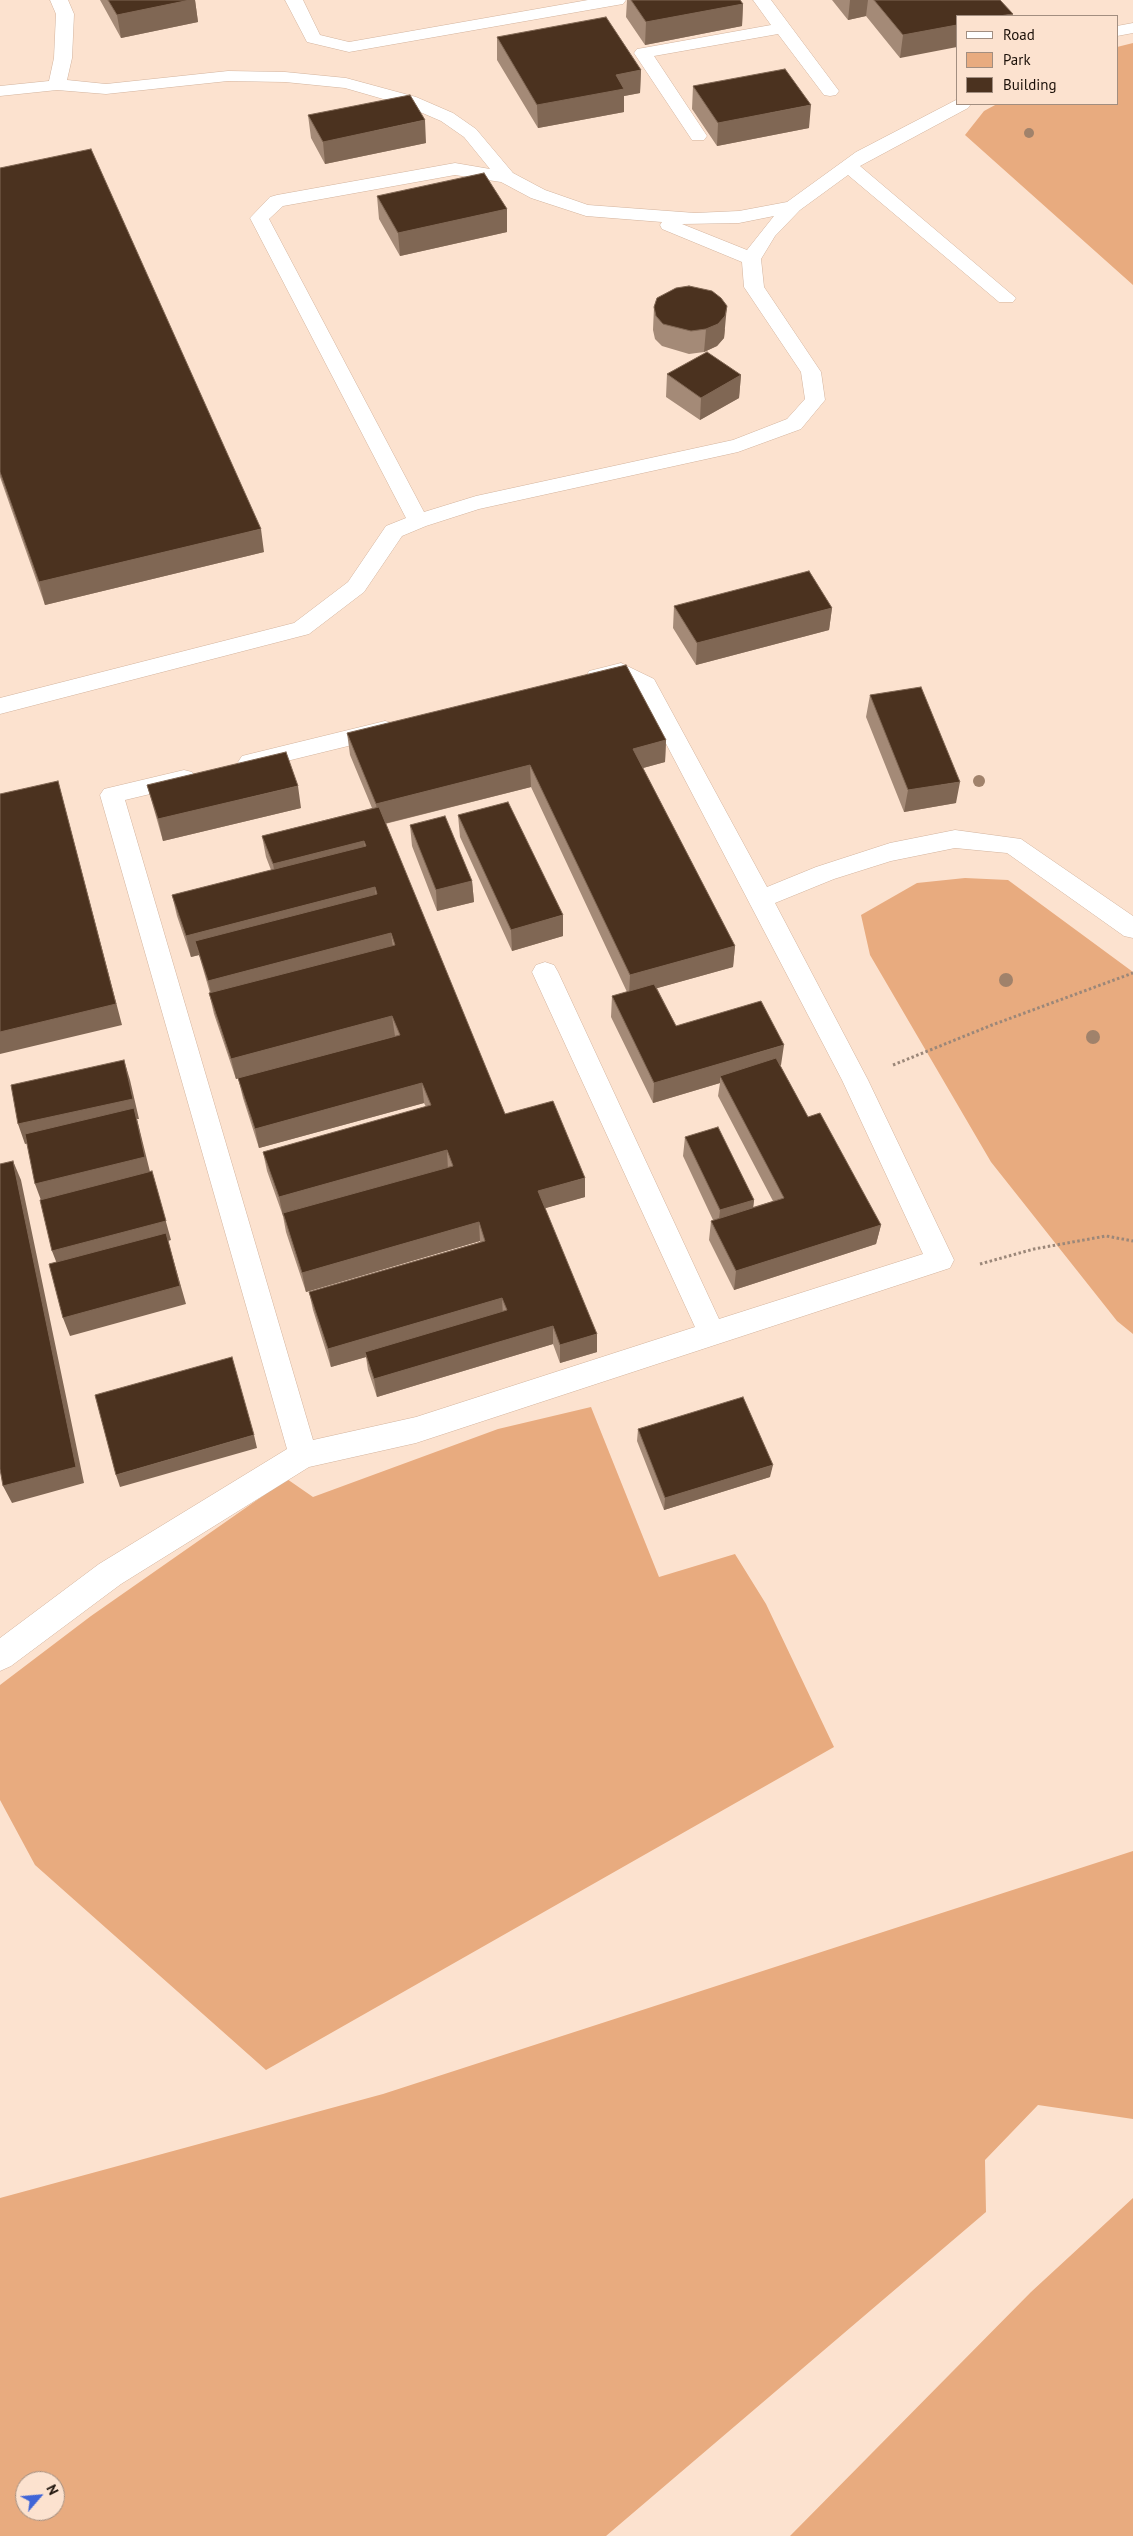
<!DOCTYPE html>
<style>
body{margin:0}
#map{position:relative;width:1133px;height:2536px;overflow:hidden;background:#fce2cf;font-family:"PT Sans",sans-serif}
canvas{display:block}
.legend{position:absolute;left:956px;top:15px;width:162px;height:90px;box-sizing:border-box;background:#fce2cf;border:1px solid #a28e80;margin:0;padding:6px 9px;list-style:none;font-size:15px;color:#1c1109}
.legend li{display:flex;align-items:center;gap:10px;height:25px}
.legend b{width:25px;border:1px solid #a28e80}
.north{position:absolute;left:15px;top:2471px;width:50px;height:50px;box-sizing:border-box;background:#fce2cf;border:1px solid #a28e80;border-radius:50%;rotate:63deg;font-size:14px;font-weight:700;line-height:20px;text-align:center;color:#1c1109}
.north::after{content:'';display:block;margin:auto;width:18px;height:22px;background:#4065d7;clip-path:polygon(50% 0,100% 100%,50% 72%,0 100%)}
</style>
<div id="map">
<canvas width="1133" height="2536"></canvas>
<ul class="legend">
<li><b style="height:6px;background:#fff"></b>Road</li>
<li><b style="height:14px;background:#e8ab7f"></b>Park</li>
<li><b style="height:14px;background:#4b321f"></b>Building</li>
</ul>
<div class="north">N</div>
</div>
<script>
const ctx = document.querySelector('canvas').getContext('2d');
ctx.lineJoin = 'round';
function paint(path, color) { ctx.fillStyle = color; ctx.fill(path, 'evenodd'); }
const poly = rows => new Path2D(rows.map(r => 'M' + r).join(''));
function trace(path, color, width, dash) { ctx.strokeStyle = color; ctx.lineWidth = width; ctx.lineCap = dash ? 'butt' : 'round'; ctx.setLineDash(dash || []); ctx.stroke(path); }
paint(poly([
 [1133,43,1133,285,965,135,984,111,997,104,1117,104,1117,47],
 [965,878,1008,880,1133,972,1133,1334,1117,1321,991,1162,870,955,861,915,917,883],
 [591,1407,659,1577,735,1554,766,1604,834,1747,266,2070,35,1865,0,1800,0,1685,91,1616,287,1479,313,1497,498,1429],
 [1133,1851,1133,2119,1038,2105,985,2160,986,2212,606,2536,0,2536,0,2198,383,2094],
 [25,2481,55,2481,55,2511,25,2511],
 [1133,2198,1133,2536,790,2536,1031,2292]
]), '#e8ab7f');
const minor = poly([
 [50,0,68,0,74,14,72,58,67,80,106,84,228,71,285,72,346,78,416,97,453,113,476,129,513,173,545,190,588,205,695,213,739,211,787,202,856,152,956,100,957,104,971,104,968,108,860,166,1016,298,1013,302,999,302,848,175,800,210,775,236,761,259,764,287,821,372,825,400,801,429,738,452,479,509,426,526,402,536,364,592,309,634,0,714,0,698,294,623,348,582,386,526,406,518,250,218,270,197,277,195,455,163,490,169,464,137,441,121,404,105,345,88,285,82,228,81,106,94,57,90,0,96,0,86,49,81,54,58,56,14,50,0],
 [455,175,501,182,531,198,586,216,662,222,660,225,662,229,742,262,744,287,801,372,805,399,787,419,733,440,476,496,424,512,269,219,283,206,455,175],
 [774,216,747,250,682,224,739,223,774,216],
 [285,0,303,0,320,35,349,42,588,0,626,0,623,4,617,5,349,52,307,42,285,0],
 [753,0,771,0,839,91,836,95,830,96,824,95,778,34,654,56,707,136,704,140,692,140,634,53,637,49,643,48,771,25,753,0],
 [1133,23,1133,33,1117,36,1117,26,1133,23],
 [621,663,654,679,767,887,816,867,890,843,955,830,1021,839,1133,916,1133,938,1124,936,1007,853,955,848,891,861,834,879,775,903,868,1080,954,1260,950,1268,416,1443,309,1467,121,1584,11,1666,0,1671,0,1638,99,1564,287,1449,100,795,104,789,184,770,192,772,196,778,192,784,125,800,313,1440,416,1417,695,1327,532,972,536,965,545,962,554,965,558,972,719,1319,923,1254,842,1080,638,690,618,680,597,685,589,683,586,677,589,671,621,663],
 [385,721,393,723,397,729,393,735,250,770,242,768,238,762,242,756,250,754,385,721]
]);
trace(minor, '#d3b39d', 1);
trace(poly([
 [893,1065,992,1025,1133,973],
 [980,1264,1034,1249,1106,1236,1133,1241]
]), '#9b8779', 3, [2.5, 2.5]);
paint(minor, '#fff');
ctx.fillStyle = '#a0826b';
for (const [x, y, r] of [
 [1029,133,5],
 [979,781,6],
 [1006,980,7],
 [1093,1037,7]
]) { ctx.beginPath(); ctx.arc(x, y, r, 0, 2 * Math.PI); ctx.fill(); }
paint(poly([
 [100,0,195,0,198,22,121,38],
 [627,0,743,4,742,26,645,45,626,17],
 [832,0,1000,0,900,58,866,16,848,20],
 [497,37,641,70,640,93,624,96,624,112,538,128,497,60],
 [693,86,809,128,717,146,692,109],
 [308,115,426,143,325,164,311,138],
 [0,168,264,552,45,605,0,477],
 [377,196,507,209,507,232,400,256,379,219],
 [654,307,725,329,724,338,717,346,704,352,689,354,662,346,655,339,653,330],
 [667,374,741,375,739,398,700,420,666,397],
 [674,606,832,608,829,630,696,665,673,628],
 [870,695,956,803,904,812,866,717],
 [347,733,666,740,665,762,643,768,735,946,733,967,657,988,676,1026,781,1065,780,1065,808,1117,881,1225,876,1244,734,1290,709,1240,711,1221,713,1220,683,1156,685,1137,754,1200,753,1207,773,1201,718,1096,720,1083,653,1103,611,1017,612,996,627,992,531,787,385,824,505,1114,585,1197,545,1208,597,1352,560,1363,553,1344,377,1397,368,1370,366,1357,331,1367,313,1310,309,1292,480,1242,480,1241,306,1292,286,1232,283,1216,267,1171,263,1152,426,1107,424,1103,259,1148,243,1098,238,1078,236,1079,214,1014,209,993,210,993,199,955,191,957,177,916,172,895,271,870,266,857,262,836,372,808,350,755],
 [147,785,301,808,163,841],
 [458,815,563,936,512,951,460,837],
 [410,825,472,881,474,902,437,911,412,846],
 [638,1429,770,1477,664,1510,637,1441]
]), '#a48a77');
paint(poly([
 [190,0,195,0,198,22,121,38,117,15],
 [850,0,868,0,866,16,848,20],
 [743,4,742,26,645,45,646,22],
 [1013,14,1012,16,999,16],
 [957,25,957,47,900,58,903,35],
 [641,70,640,93,624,96,624,112,538,128,537,105,616,75],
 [811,105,809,128,717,146,718,123],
 [425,120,426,143,325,164,323,142],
 [507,209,507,232,400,256,398,233],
 [727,306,724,338,717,346,704,352,706,329],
 [741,375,739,398,700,420,701,398],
 [261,529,264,552,45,605,39,582],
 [832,608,829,630,696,665,697,643],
 [666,740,665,762,632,771,633,749],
 [530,765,531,787,379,825,376,804],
 [58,781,122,1025,0,1054,0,1032],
 [960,782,956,803,904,812,908,790],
 [298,786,301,808,163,841,158,819],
 [364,841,367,862,277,885,273,864],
 [472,881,474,902,437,911,436,890],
 [375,887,377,909,195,941,199,955,191,957,186,936],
 [563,915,563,936,512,951,511,930],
 [391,933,394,954,213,1001,208,981],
 [735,946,733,967,629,996,630,975],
 [392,1016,395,1036,236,1079,231,1059],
 [784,1045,781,1065,724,1082,720,1076,720,1083,653,1103,654,1083],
 [124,1060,130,1080,139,1119,137,1119,151,1176,42,1203,35,1184,136,1119,25,1144,18,1124],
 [422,1083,424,1103,259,1148,255,1129],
 [447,1150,448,1170,283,1216,279,1197],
 [13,1161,21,1180,84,1483,12,1503,3,1486],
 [152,1171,171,1240,168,1241,186,1304,70,1336,63,1318,59,1269,52,1251],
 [585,1178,585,1197,539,1210,538,1191],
 [754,1200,752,1219,718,1229,720,1210],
 [479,1222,480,1241,306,1292,302,1273],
 [881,1225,876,1244,734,1290,736,1271],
 [502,1298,503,1316,365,1352,366,1357,331,1367,328,1349],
 [553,1326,553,1344,377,1397,374,1379],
 [597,1334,597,1352,560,1363,560,1345],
 [254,1435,257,1448,120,1487,116,1475],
 [773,1465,770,1477,664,1510,665,1498]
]), '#806754');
const building = poly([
 [108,0,190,0,117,15,108,0],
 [631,0,740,0,743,4,646,22,631,0],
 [874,0,1000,0,1013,14,999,16,957,16,957,25,903,35,874,0],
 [606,17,641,70,616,75,624,89,537,105,497,37,606,17],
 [785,69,811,105,718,123,693,86,785,69],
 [410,95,425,120,323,142,308,115,410,95],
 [91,149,261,529,39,582,0,472,0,168,91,149],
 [484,173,507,209,398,233,377,196,484,173],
 [689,286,712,291,721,298,727,306,725,316,718,324,706,329,691,331,663,324,656,316,654,307,657,298,676,288,689,286],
 [707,352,741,375,701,398,667,374,707,352],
 [809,571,832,608,697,643,674,606,809,571],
 [626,665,666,740,633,749,735,946,630,975,530,765,376,804,347,733,626,665],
 [921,687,960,782,908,790,870,695,921,687],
 [286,752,298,786,158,819,147,785,286,752],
 [58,781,116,1004,0,1032,0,794,58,781],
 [508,802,563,915,511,930,458,815,508,802],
 [379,807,505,1114,553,1101,585,1178,538,1191,597,1334,560,1345,553,1326,374,1379,365,1352,507,1310,502,1298,328,1349,309,1292,485,1241,479,1222,302,1273,283,1213,453,1166,447,1150,279,1197,263,1152,431,1105,422,1083,255,1129,238,1078,400,1035,392,1016,231,1059,209,993,395,945,391,933,208,981,195,941,377,894,375,887,186,936,172,895,366,846,364,841,273,864,262,836,379,807],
 [445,816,472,881,436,890,410,825,445,816],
 [654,984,676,1026,761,1001,784,1045,654,1083,612,996,654,984],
 [776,1058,808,1117,820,1113,881,1225,736,1271,711,1221,784,1198,720,1076,776,1058],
 [124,1060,133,1099,18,1124,11,1085,124,1060],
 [134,1108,145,1157,35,1184,25,1134,134,1108],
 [718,1127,754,1200,720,1210,685,1137,718,1127],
 [13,1161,76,1467,3,1486,0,1469,0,1164,13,1161],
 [152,1171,166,1221,52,1251,40,1200,152,1171],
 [166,1233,180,1286,63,1318,49,1264,166,1233],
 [232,1357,254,1435,116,1475,95,1395,232,1357],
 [743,1397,773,1465,665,1498,638,1429,743,1397]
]);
paint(building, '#4b321f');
trace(building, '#806754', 1);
</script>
